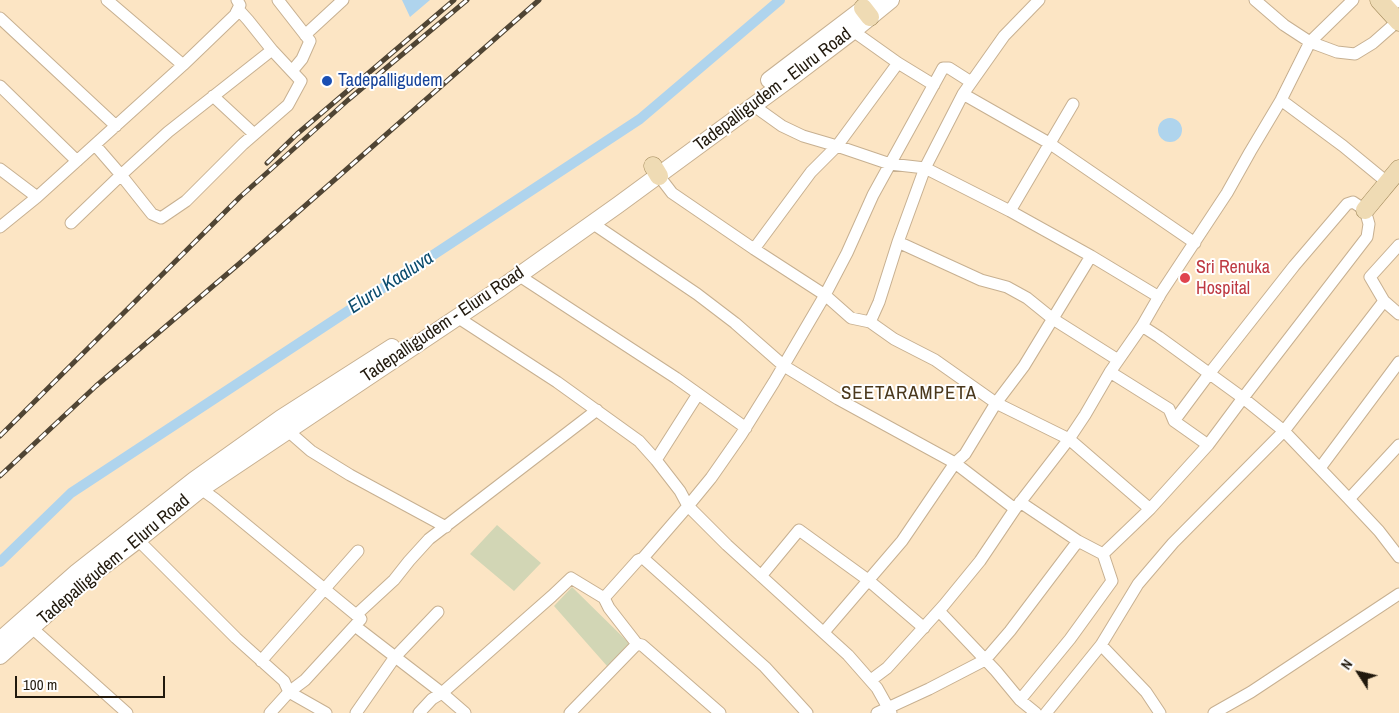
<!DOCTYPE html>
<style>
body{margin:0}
#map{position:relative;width:1399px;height:713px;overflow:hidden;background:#fce5c4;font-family:"Archivo Narrow",sans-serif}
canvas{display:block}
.north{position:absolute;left:1334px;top:648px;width:50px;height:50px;-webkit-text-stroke:4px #fff;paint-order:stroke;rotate:305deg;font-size:14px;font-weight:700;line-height:20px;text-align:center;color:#21190d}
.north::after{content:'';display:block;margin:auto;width:18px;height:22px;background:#21190d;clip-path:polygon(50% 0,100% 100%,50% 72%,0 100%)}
.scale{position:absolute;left:15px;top:676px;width:150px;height:22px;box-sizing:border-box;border:2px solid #21190d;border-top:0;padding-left:6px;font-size:15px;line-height:18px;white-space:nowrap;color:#21190d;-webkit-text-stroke:4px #fff;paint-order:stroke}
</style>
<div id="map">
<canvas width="1399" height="713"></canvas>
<div class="north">N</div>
<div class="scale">100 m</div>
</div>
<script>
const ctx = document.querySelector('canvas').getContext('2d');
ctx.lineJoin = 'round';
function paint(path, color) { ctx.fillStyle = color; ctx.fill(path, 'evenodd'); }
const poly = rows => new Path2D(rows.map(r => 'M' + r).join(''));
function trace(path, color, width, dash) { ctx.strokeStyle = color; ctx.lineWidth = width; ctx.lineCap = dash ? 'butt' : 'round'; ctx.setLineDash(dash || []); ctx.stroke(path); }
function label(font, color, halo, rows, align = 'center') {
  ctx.font = font + ' "Archivo Narrow",sans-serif'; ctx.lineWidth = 4; ctx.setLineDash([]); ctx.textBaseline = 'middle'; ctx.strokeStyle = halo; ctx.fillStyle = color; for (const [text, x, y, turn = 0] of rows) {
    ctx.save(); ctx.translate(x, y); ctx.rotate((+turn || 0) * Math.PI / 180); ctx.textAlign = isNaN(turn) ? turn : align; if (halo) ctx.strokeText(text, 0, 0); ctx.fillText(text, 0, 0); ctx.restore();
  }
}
paint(poly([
 [497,525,541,563,514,591,470,554],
 [572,587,630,644,607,666,554,606]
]), '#d2d6b5');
paint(poly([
 [402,0,430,0,410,17],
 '1158 130a12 12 0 1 1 24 0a12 12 0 1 1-24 0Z'
]), '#afd4ed');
trace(poly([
 [0,562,71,493,640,119,780,0]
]), '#afd4ed', 10);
const street = poly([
 [107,0,183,65],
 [278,0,310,41,302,59,292,71],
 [1255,0,1284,25,1310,42,1337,52,1355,54,1373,43,1399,20],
 [1395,3,1399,0],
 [238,9,248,20,272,50],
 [0,18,116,126],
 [853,31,898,63,934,85],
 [305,35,343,0],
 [0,86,77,161],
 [963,94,1049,143,1195,243],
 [213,96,254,134],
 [1281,100,1343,146,1388,183],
 [754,106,782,126,803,136,837,146,890,164,925,168,1010,211,1091,256],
 [0,169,37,197],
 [659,176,672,193,754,249,825,295,851,318,870,322,894,339,935,360,996,403,1069,439,1150,509],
 [1010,211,1073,104],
 [71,223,121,175,168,132,272,50,301,81,288,105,243,144,186,201,161,218,152,214,121,175,95,145],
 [592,223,697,294,735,323,784,366,838,399,955,463,1015,509],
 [0,227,37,197,183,65,235,15,240,5,237,0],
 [898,242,981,280,1007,287,1027,298,1053,319,1118,360],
 [1399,245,1370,277,1384,301,1399,314],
 [754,249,811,172,837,146,898,63],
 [518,275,676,378,746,428],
 [457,317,557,382,639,441,656,460,680,491,688,506,727,545,848,655,877,688,891,713],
 [870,322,879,302,898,242,925,168,963,94,1004,36,1039,0],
 [1142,326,1159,337,1243,398,1284,431,1349,499,1399,445],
 [1110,372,1169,409,1174,421,1208,445],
 [287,430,311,451,350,475,446,527],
 [656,460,698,394],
 [1320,468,1399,362],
 [201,489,215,499,361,619,305,680,289,692,270,713],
 [1349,499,1379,531,1399,557],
 [1020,502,1078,541,1103,554,1112,581,1070,639,1020,700],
 [138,540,236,638,284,681,289,692,326,713],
 [1103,554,1150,509,1208,445,1243,398,1367,237,1369,224,1365,210,1353,202,1347,204,1294,266,1209,374,1174,421],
 [643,558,765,667,807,713],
 [761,576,799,530,868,580,924,628],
 [604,598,638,560,643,558,688,506,711,478,741,435,774,382,825,295,847,253,873,195,943,68,949,68,971,82],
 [939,611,996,671,1020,700,1036,713],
 [356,615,394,580,409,561,429,539,597,410],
 [355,626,442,693,465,713],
 [32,628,127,713],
 [824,632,902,541,955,463,965,454,996,403,1024,366,1091,256,1159,297],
 [1101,645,1146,692,1160,713],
 [261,661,358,551],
 [871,680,887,668,944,605,980,561,1015,509,1069,439,1085,415,1110,372,1142,326,1161,293,1227,193,1250,152,1281,100,1310,42,1353,0],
 [356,713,395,657,438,612],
 [419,713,432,699,442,693,552,596,571,578,604,598,609,608,637,644,642,645,720,713],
 [570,713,637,644],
 [877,713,929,689,985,660,1010,631,1078,541],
 [1046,713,1101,645,1138,584,1173,543,1284,431,1384,301],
 [1214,713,1251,692,1399,594]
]);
const secondary = poly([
 [769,80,873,1],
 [0,640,77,572,194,480,281,418,392,347],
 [0,656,84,581,138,540,201,489,501,288,618,205,795,75,853,31,891,0]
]);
const primary = poly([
 [1379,0,1399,22],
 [863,8,870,17],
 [653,166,659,176],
 [1365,210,1399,169]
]);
trace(street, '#c7b091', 13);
trace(secondary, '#c7b091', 18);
trace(primary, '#a08859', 19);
trace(street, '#fff', 11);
trace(secondary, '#fff', 16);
trace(primary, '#efdbb4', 18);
const rail = poly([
 [267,163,297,134,454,0],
 [0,436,240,197,348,100,467,0],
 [0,476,96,386,240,263,539,0]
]);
trace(rail, '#504534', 5);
trace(rail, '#fff', 3, [9]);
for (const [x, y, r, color] of [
 [327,81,6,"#1a4fb4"],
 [1185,278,6,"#e0444e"]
]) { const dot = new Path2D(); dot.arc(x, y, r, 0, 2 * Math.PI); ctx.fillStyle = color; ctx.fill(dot); trace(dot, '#fff', 2); }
label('18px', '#164399', '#fff', [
 ["Tadepalligudem",338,81]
], 'left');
label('18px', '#21190d', '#fff', [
 ["Tadepalligudem - Eluru Road",773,90,-37],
 ["Tadepalligudem - Eluru Road",443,325,-34],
 ["Tadepalligudem - Eluru Road",114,560,-40]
]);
label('18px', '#be3a42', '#fff', [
 ["Sri Renuka",1196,268],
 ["Hospital",1196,289]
], 'left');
label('italic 19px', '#0a4b6d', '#fff', [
 ["Eluru Kaaluva",391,283,-33]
]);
ctx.letterSpacing = '1px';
label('19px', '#4a381c', '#fff', [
 ["SEETARAMPETA",909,394]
]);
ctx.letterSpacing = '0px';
</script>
